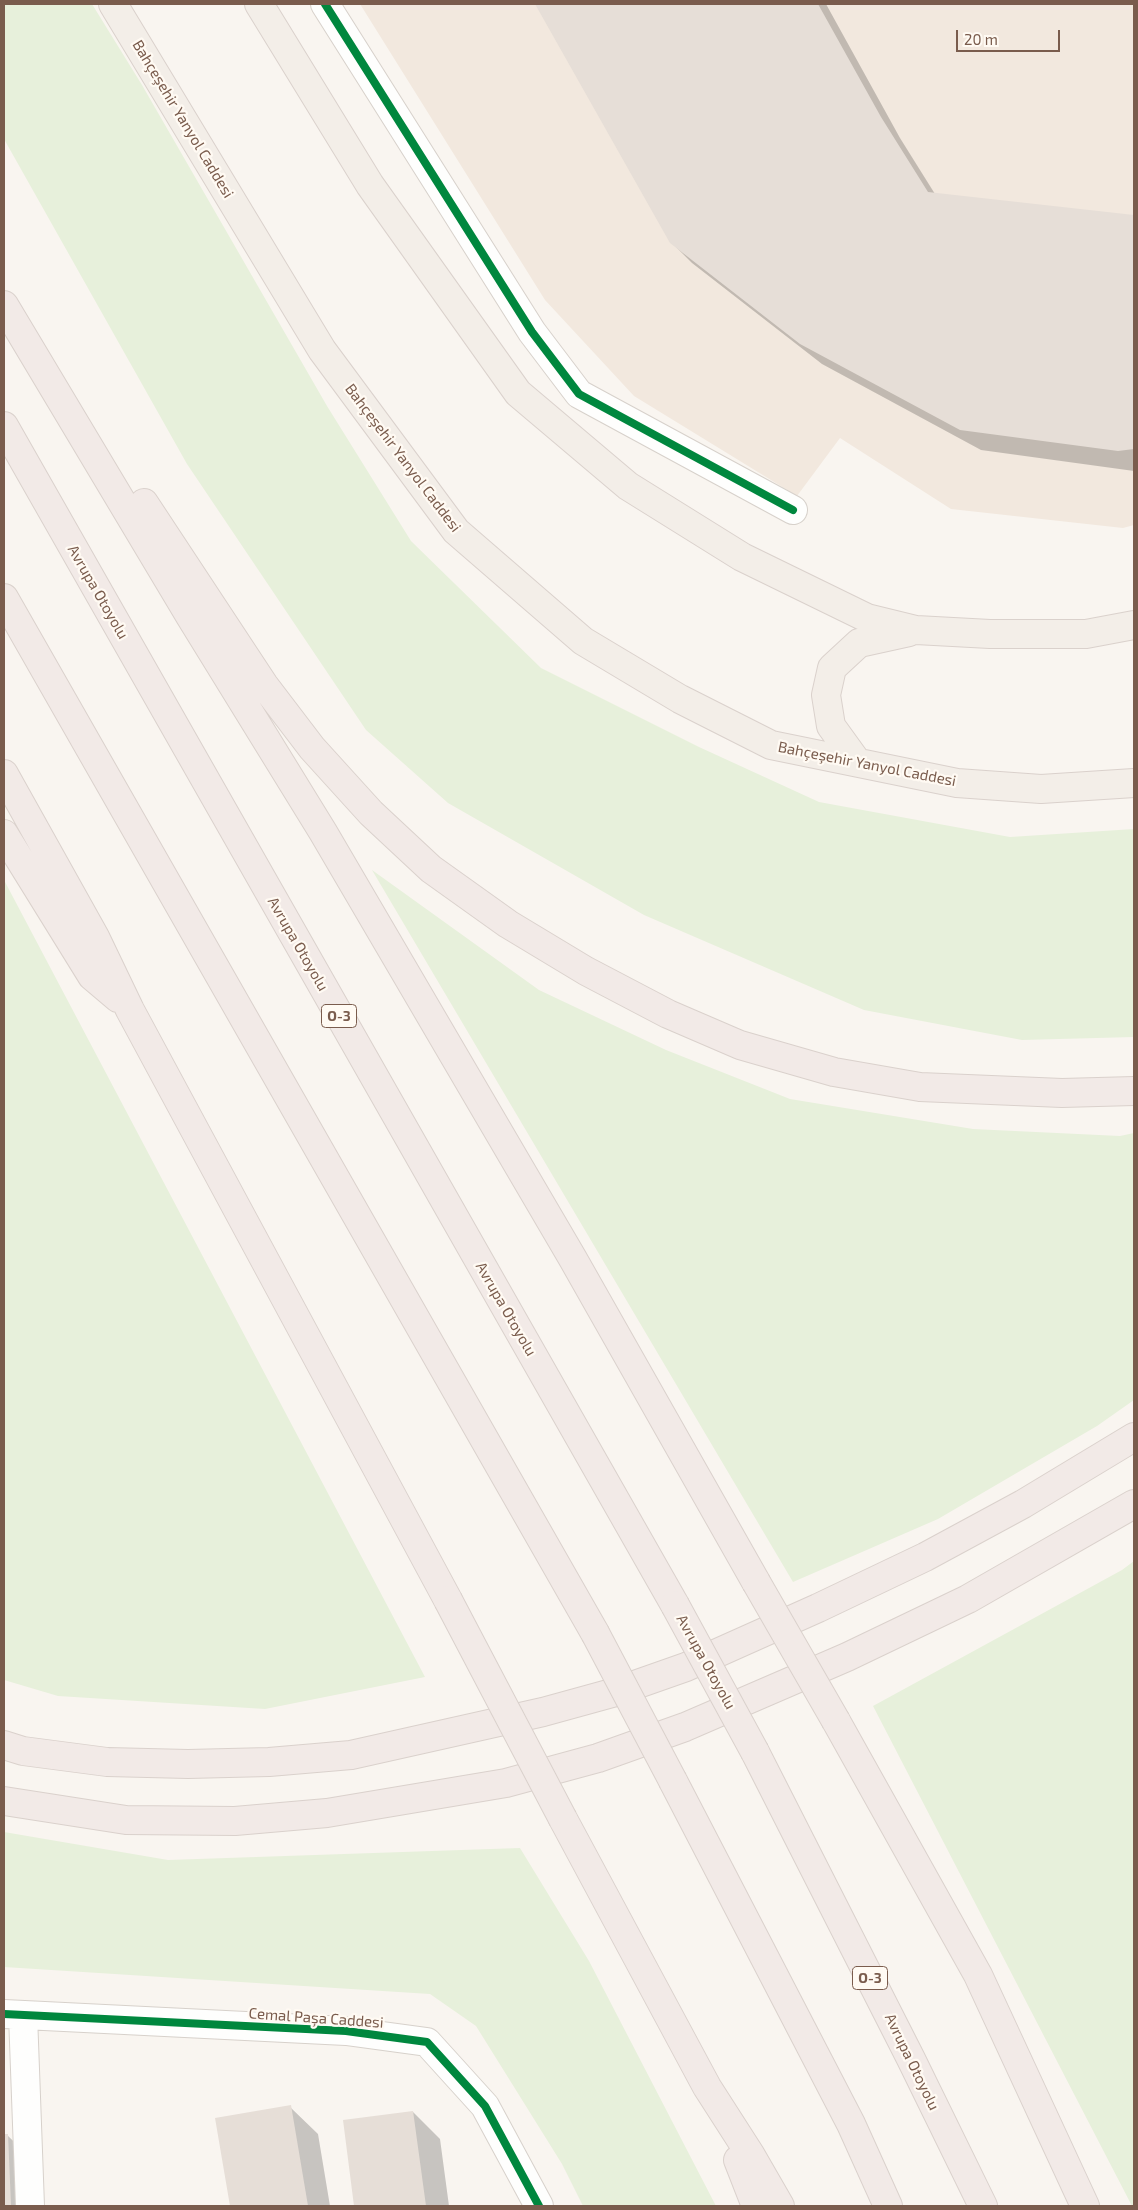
<!DOCTYPE html>
<meta charset="utf-8">
<style>
body{margin:0}
#map{position:relative;width:1138px;height:2210px;overflow:hidden;background:#f9f5f0;font-family:"Exo 2",sans-serif}
canvas{display:block}
.frame{position:absolute;inset:0;border:5px solid #7a5c4d;pointer-events:none}
.scale{position:absolute;left:956px;top:30px;width:104px;height:22px;box-sizing:border-box;border:2px solid #7a5c4d;border-top:0;padding-left:6px;font-size:15px;line-height:18px;white-space:nowrap;color:#7a5c4d;-webkit-text-stroke:4px #fffaf3;paint-order:stroke}
</style>
<div id="map">
<canvas width="1138" height="2210"></canvas>
<div class="frame"></div>
<div class="scale">20 m</div>
</div>
<script>
const ctx = document.querySelector('canvas').getContext('2d');
ctx.lineJoin = 'round';
function paint(path, color) { ctx.fillStyle = color; ctx.fill(path, 'evenodd'); }
const poly = rows => new Path2D(rows.map(r => 'M' + r).join(''));
function trace(path, color, width, dash) { ctx.strokeStyle = color; ctx.lineWidth = width; ctx.lineCap = dash ? 'butt' : 'round'; ctx.setLineDash(dash || []); ctx.stroke(path); }
function label(font, color, halo, rows, align = 'center') {
  ctx.font = font + ' "Exo 2",sans-serif'; ctx.lineWidth = 4.5; ctx.setLineDash([]); ctx.textBaseline = 'middle'; ctx.strokeStyle = halo; ctx.fillStyle = color; for (const [text, x, y, turn = 0] of rows) {
    ctx.save(); ctx.translate(x, y); ctx.rotate((+turn || 0) * Math.PI / 180); ctx.textAlign = isNaN(turn) ? turn : align; if (halo) ctx.strokeText(text, 0, 0); ctx.fillText(text, 0, 0); ctx.restore();
  }
}
paint(poly([
 [360,4,1134,4,1134,525,1123,528,951,509,840,438,797,496,634,396,545,300]
]), '#f2e8de');
paint(poly([
 [4,4,92,4,142,85,327,406,411,541,541,668,699,747,819,802,1010,837,1134,829,1134,1037,1022,1040,864,1010,644,915,448,803,366,730,187,464,4,139],
 [372,870,539,990,666,1050,790,1099,973,1129,1120,1136,1134,1133,1134,1400,1097,1426,938,1519,793,1582],
 [4,880,425,1677,265,1709,58,1696,4,1680],
 [1134,1561,1134,2206,1132,2206,873,1706,1122,1570],
 [4,1832,168,1860,520,1848,589,1961,716,2206,583,2206,562,2164,476,2026,430,1994,4,1967]
]), '#e7f0db');
paint(poly([
 [536,4,826,4,900,138,935,194,1134,216,1134,471,981,450,822,364,692,263,671,242],
 [290,2107,318,2134,330,2206,231,2206,217,2119],
 [413,2112,440,2139,449,2206,356,2206,345,2121],
 [4,2135,7,2135,35,2162,37,2206,4,2206]
]), '#0003');
paint(poly([
 [535,4,818,4,881,117,928,192,1134,215,1134,449,1118,451,960,430,800,344,670,243],
 [291,2105,308,2206,230,2206,215,2118],
 [413,2111,426,2206,354,2206,343,2120],
 [4,2134,8,2134,11,2206,4,2206]
]), '#e6ded7');
const minor = poly([
 [325,4,532,332,579,394,793,510],
 [4,2014,346,2031,427,2042,485,2106,539,2206],
 [23,2015,30,2206]
]);
const major = poly([
 [113,4,322,350,456,531,583,641,680,699,771,745,957,783,1041,789,1134,783],
 [259,4,370,185,518,393,628,486,742,557,867,618,916,630,990,634,1086,634,1134,625],
 [857,762,831,726,826,695,832,668,859,643,909,632]
]);
const highway = poly([
 [4,305,190,616,323,832,573,1259,756,1582],
 [4,426,675,1605],
 [144,503,264,685,312,748,371,813,431,869,508,924,586,971,668,1014,740,1045,834,1072,920,1087,1062,1093,1134,1091],
 [4,598,595,1633],
 [4,774,95,937,130,1010,448,1600],
 [4,834,92,976,118,998],
 [836,1721,978,1975,1085,2206],
 [4,1745,23,1751,107,1762,188,1764,269,1762,351,1755,543,1712,612,1693,686,1667,818,1608,925,1557,1023,1504,1134,1437],
 [755,1752,911,2059,983,2206],
 [673,1781,851,2124,888,2206],
 [4,1801,126,1820,235,1821,327,1813,506,1783,598,1758,685,1727,847,1657,968,1599,1134,1504],
 [563,1819,707,2087,750,2154,780,2206],
 [738,2160,756,2206]
]);
trace(minor, '#d7d1cb', 30);
trace(major, '#dad1cc', 30);
trace(highway, '#dad1cc', 30);
trace(minor, '#fefefd', 28);
trace(major, '#f3eee8', 28);
trace(highway, '#f2eae7', 28);
const highwayBridge = poly([
 [756,1582,836,1721],
 [448,1600,563,1819],
 [675,1605,755,1752],
 [595,1633,673,1781]
]);
trace(highwayBridge, '#dad1cc', 30, []);
trace(highwayBridge, '#f2eae7', 28);
trace(poly([
 [325,4,532,332,579,394,793,510],
 [4,2014,346,2031,427,2042,485,2106,539,2206]
]), '#00873e', 8);
for (const [x, y, w] of [
 [339,1016,35],
 [870,1978,35]
]) { const box = new Path2D(); box.roundRect(x - w / 2, y - 11.5, w, 23, 4); ctx.fillStyle = '#fffaf3'; ctx.fill(box); trace(box, '#7a5c4d', 1); }
label('bold 14px', '#7a5c4d', null, [
 ["O-3",339,1016],
 ["O-3",870,1978]
]);
label('15px', '#7a5c4d', '#fffaf3', [
 ["Bahçeşehir Yanyol Caddesi",183,119,59],
 ["Bahçeşehir Yanyol Caddesi",403,458,53],
 ["Avrupa Otoyolu",98,592,60],
 ["Bahçeşehir Yanyol Caddesi",867,764,11],
 ["Avrupa Otoyolu",298,944,60],
 ["Avrupa Otoyolu",506,1309,60],
 ["Avrupa Otoyolu",706,1662,61],
 ["Cemal Paşa Caddesi",316,2018,4],
 ["Avrupa Otoyolu",912,2062,64]
]);
</script>
